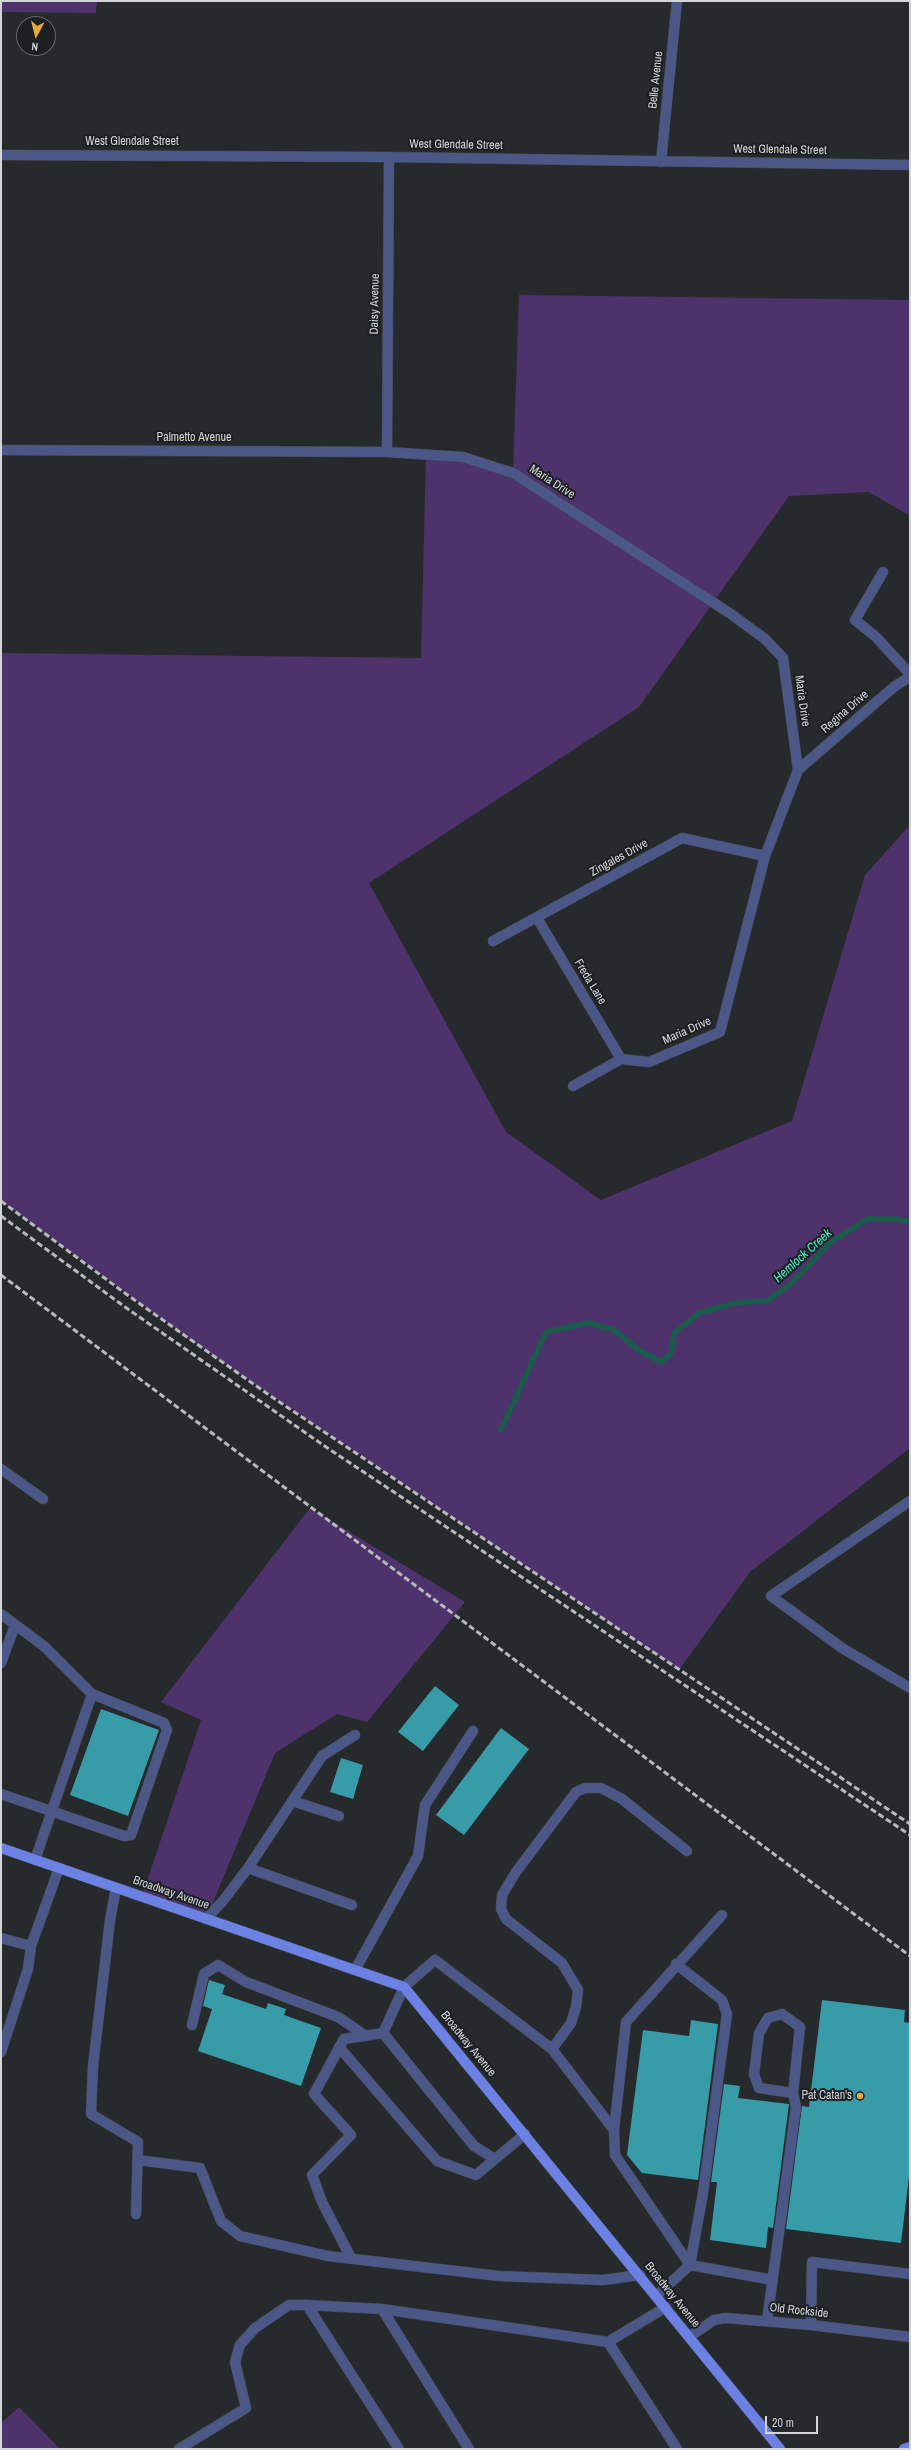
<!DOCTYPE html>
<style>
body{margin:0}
#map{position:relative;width:911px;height:2450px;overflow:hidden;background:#262a2d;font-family:"Archivo Narrow",sans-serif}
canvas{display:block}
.frame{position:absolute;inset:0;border:2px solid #d3d6d8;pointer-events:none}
.north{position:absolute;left:16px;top:16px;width:40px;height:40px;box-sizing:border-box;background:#1c2023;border:1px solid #65696b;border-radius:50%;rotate:187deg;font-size:11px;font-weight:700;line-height:16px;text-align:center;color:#d3d6d8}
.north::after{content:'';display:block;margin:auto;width:14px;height:18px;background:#eba93a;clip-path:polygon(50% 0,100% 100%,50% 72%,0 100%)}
.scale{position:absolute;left:765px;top:2416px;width:53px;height:18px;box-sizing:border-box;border:2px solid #d3d6d8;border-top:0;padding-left:5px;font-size:12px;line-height:14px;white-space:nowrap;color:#d3d6d8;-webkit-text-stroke:3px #1c2023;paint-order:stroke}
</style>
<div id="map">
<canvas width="911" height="2450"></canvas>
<div class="frame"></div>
<div class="north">N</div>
<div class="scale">20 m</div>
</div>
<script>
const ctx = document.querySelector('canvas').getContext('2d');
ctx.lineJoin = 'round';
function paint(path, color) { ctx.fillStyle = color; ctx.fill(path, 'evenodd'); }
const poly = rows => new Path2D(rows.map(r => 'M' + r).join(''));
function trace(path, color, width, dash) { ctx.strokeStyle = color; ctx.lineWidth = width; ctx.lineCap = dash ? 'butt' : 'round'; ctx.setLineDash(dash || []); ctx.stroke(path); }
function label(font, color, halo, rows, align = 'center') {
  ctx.font = font + ' "Archivo Narrow",sans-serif'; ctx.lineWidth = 4; ctx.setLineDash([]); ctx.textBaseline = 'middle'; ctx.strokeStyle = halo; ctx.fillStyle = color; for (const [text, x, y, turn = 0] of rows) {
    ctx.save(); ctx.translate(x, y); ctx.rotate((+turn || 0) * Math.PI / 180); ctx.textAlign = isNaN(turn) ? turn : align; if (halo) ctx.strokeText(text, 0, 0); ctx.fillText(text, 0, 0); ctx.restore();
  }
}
paint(poly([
 [1,1,97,1,96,13,1,12],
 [519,295,910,300,910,516,869,492,789,496,639,707,369,883,506,1132,601,1200,792,1121,865,875,910,825,910,1448,750,1572,679,1670,200,1347,1,1201,1,653,421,658,426,455,463,457,513,472],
 [310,1508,465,1602,367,1722,337,1714,275,1753,206,1919,142,1896,201,1720,161,1702],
 [19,2407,60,2449,1,2449,1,2423]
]), '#4e326b');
trace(poly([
 [501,1430,546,1332,588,1323,614,1330,640,1351,661,1362,671,1354,674,1333,699,1313,735,1303,767,1301,792,1283,830,1243,867,1219,897,1219,910,1222]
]), '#1a5b4b', 5.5);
paint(poly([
 [435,1686,459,1705,423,1751,398,1732],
 [101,1709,159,1730,128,1816,70,1795],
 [501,1728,529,1749,464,1835,436,1815],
 [341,1758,363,1765,353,1799,330,1792],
 [209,1980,225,1985,222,1994,266,2009,268,2003,286,2009,284,2015,321,2028,301,2086,198,2051,212,2009,203,2006],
 [822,2000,905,2010,904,2022,910,2023,910,2169,901,2243,786,2229,802,2106,809,2107],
 [691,2020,718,2024,698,2180,642,2173,627,2155,643,2030,689,2036],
 [724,2084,740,2086,738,2098,789,2104,773,2228,768,2227,766,2248,710,2240,717,2182,711,2182]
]), '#379ba8');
const minor = poly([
 [1,155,389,157,910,165],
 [661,162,677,1],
 [1,450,387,452,463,457,513,473,731,614,765,639,783,658,798,770,765,856,720,1032,649,1062,621,1059,573,1086],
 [387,452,389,157],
 [883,572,855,620,876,637,910,674],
 [798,770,895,686,910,677],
 [537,918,621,1059],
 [493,941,682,838,765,856],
 [1,1469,43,1499],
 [910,1501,771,1596,842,1648,910,1688],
 [1,1614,45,1647,92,1694,35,1860],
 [1,1663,15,1625],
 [1,1794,124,1836,131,1835,167,1730,164,1723,92,1694],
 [292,1801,339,1816],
 [248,1868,352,1905],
 [116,1888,110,1920,93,2066,91,2114,138,2142,136,2214],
 [722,1915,626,2022,614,2130,615,2155,690,2265,773,2280],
 [206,1919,222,1902,248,1868,322,1756,355,1735],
 [1,1938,31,1946],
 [355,1970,418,1856,425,1805,473,1731],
 [192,2025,204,1974,218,1965,246,1982,338,2017,366,2036],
 [383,2033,474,2146,495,2159],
 [339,2047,437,2161,476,2175,525,2134],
 [552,2049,571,2023,576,2007,578,1990,562,1963,506,1919,501,1909,502,1895,516,1872,576,1792,585,1788,601,1788,622,1799,687,1851],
 [1,2052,28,1969,31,1946,59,1868],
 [138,2160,200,2168,221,2221,240,2236,328,2256,499,2276,603,2280,640,2275],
 [351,2258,322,2202,312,2175,351,2135,314,2094,344,2039,383,2033,404,1987,435,1960,552,2049,614,2130],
 [656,2296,690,2265,703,2193,727,2014,722,2000,676,1964],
 [666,2307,608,2342,677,2449],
 [382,2309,608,2342],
 [767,2321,796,2107,793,2093,800,2027,782,2014,768,2018,759,2033,754,2074,759,2088,793,2093],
 [811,2325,812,2262,910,2274],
 [689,2337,714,2320,726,2318,811,2325,910,2337],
 [179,2449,246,2408,235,2362,240,2345,255,2328,289,2305,307,2305],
 [399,2449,307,2305,382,2309,469,2449]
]);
const major = poly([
 [1,1848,404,1987,780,2449],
 [904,2449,910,2447]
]);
trace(minor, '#424648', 11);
trace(major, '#424648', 11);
trace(minor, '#4b5786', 10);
trace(major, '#6b81e3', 10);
trace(poly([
 [1,1201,126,1294,269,1395,910,1824],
 [1,1216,125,1307,323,1445,910,1835],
 [1,1275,910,1956]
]), '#b6babc', 3, [6, 3]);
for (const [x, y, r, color] of [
 [860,2096,4,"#eba93a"]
]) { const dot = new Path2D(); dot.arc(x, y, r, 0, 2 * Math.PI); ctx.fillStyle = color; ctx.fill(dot); trace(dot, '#1c2023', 1.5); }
label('12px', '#d3d6d8', '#1c2023', [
 ["Belle Avenue",656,80,-84],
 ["West Glendale Street",132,142],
 ["West Glendale Street",456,145,1],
 ["West Glendale Street",780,150,1],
 ["Daisy Avenue",375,304,-89],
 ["Palmetto Avenue",194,438],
 ["Maria Drive",552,482,33],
 ["Maria Drive",802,701,82],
 ["Regina Drive",845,712,-41],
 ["Zingales Drive",619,858,-29],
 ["Freda Lane",590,982,59],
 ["Maria Drive",687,1031,-24],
 ["Broadway Avenue",171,1893,19],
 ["Broadway Avenue",468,2044,51],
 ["Broadway Avenue",672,2295,51],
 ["Old Rockside",799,2311,6]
]);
label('12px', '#d3d6d8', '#1c2023', [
 ["Pat Catan's",852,2096]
], 'right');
label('italic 13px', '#4bf1cb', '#1c2023', [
 ["Hemlock Creek",803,1256,-42]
]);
</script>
